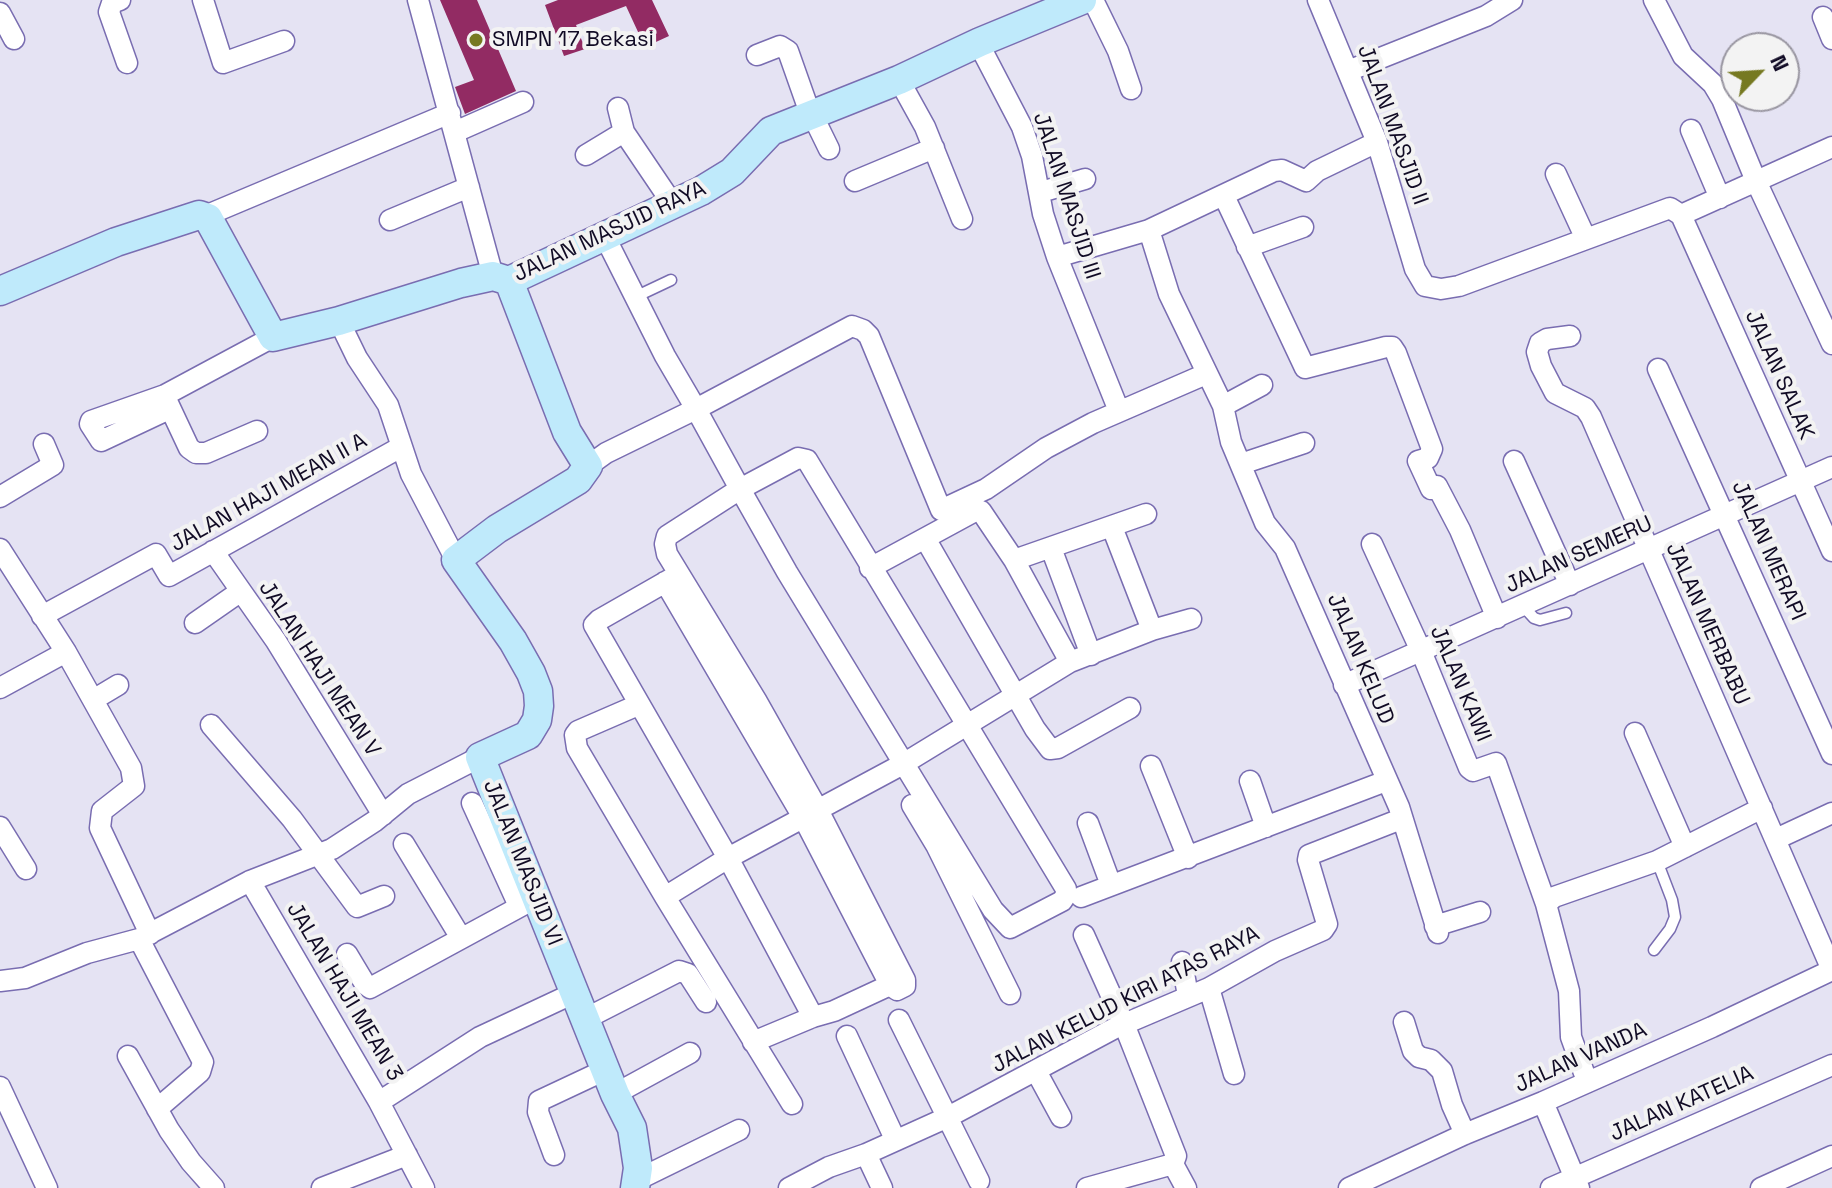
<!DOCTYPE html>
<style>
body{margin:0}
#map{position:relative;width:1832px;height:1188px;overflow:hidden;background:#e5e3f3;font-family:"Space Grotesk",sans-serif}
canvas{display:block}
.north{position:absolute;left:1720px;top:32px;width:80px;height:80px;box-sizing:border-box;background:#f3f3f3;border:2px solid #9996a1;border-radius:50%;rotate:65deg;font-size:22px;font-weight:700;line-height:32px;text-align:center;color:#110b25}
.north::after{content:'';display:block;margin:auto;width:28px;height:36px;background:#767921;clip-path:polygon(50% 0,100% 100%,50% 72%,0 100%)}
</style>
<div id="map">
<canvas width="1832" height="1188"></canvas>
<div class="north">N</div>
</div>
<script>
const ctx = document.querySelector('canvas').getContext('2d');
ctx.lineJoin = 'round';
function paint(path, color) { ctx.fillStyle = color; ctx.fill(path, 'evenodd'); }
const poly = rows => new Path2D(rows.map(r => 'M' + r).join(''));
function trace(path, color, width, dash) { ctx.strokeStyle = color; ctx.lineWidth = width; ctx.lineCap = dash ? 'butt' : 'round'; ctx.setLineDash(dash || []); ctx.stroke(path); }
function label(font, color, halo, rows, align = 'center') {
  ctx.font = font + ' "Space Grotesk",sans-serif'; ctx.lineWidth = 8; ctx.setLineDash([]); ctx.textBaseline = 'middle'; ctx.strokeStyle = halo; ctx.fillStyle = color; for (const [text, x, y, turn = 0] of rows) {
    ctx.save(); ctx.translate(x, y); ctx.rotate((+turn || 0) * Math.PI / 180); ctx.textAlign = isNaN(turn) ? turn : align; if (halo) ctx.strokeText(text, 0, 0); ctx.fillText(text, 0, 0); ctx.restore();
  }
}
paint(poly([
 [440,0,477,0,516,91,465,114,455,87,474,80],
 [558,0,652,0,669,36,645,47,626,6,576,25,585,49,564,56,545,5]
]), '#922b63');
const lane = poly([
 [635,297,671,280],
 [1523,606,1534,618,1540,620,1566,613],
 [1654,950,1670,929,1675,917,1672,900,1657,861]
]);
const street = poly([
 [120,0,112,3,109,12,127,63],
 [203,0,223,63,284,41],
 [418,0,493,276],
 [1093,0,1118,51,1131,89],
 [1318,0,1377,142,1415,269,1425,286,1441,289,1459,286,1670,208,1681,215,1832,551],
 [1654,0,1683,56,1713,84,1722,99,1756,181,1832,344],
 [0,13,14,39],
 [1823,17,1832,39],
 [980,42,985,56,1022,127,1032,156,1043,214,1057,257,1119,411],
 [757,55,780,46,788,51,806,102,829,149],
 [1348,71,1486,16,1512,0],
 [899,80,925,127,962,219],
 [618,108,624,132,674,206],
 [1691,130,1720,198],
 [455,132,523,102],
 [586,155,624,132],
 [1556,174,1586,239],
 [855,181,934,148],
 [1041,192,1085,179],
 [1224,196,1305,368,1386,347,1392,347,1396,353,1432,449,1428,458,1418,461,1431,489,1437,486,1460,530,1497,618],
 [1681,215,1832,147],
 [205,216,450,113],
 [390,220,469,187],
 [1149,230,1169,294,1223,406,1231,442,1265,523,1285,548,1399,807,1438,933],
 [605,237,665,356,696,409,740,489,787,572,993,910,1010,928,1062,901,1066,895,1066,889,807,460,798,458,740,489,667,536,665,544,667,554,756,700,818,810,905,980,905,986,897,990,890,985,804,819,665,582],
 [1247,247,1303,227],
 [1057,257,1149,230,1274,171,1282,170,1306,181,1317,171,1377,142],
 [339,321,357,358,388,405,411,474,456,560],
 [1570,336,1547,339,1540,343,1537,352,1541,366,1555,393,1585,408,1591,417,1832,970],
 [1658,369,1832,754],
 [166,399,189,448,196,453,206,453,257,431],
 [1223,406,1262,385],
 [169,409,101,441,90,424,91,421,165,395,273,337],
 [1514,461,1570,585],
 [1241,464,1304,443],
 [588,466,606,453,696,409,852,326,863,330,869,336,941,510,986,489,1046,448,1093,423,1206,374],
 [0,497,53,465,44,444],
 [1112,527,1152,630],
 [926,540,1035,729,1050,749,1058,748,1130,708],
 [1372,544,1421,651,1469,768,1473,771,1496,763,1546,904,1569,991,1571,1037,1587,1081],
 [1051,548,1091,655],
 [0,549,66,652,131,768,134,786,102,811,100,828,150,934],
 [213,551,276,641,383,815],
 [1014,560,1146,514],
 [870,568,977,510,981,511,1014,560,1070,662],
 [676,576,599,620,594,625,728,858,813,1017],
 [42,616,156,554,169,576,401,447],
 [195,623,241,591],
 [1344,685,1832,467],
 [0,688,66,652],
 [93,700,118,685],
 [638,705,578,731,575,735,577,748,665,897,792,1104],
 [211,725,292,819,357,907,384,896],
 [1635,733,1685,847],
 [1151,766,1188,858],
 [1250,781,1266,827],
 [472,803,519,906],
 [912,805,936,845,1010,994],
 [1088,823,1111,885],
 [0,827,26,869],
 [1776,839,1832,813],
 [404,844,461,938],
 [250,881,379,1102,480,1037,574,993],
 [665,897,728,858,903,764,1070,662,1152,630,1191,619],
 [1081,897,1386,781],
 [1546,904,1554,897,1657,861,1762,808],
 [1435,926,1480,912],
 [1084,935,1124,1024,1176,1156,1173,1164,1087,1188],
 [139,939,203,1062,200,1072,157,1109],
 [347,954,365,984,370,988,536,898],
 [1182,962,1188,996],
 [0,981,25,978,87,953,139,939,250,881,332,849,375,821,408,794,480,757],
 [1209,988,1234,1074],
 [585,1019,679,971,688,974,706,1002],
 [899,1020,979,1181],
 [1404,1022,1413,1051,1419,1057,1431,1060,1442,1071,1452,1105,1465,1134],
 [847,1036,895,1139],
 [753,1042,813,1017,834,1011,890,985],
 [128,1056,169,1130,191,1162,214,1188],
 [1036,1071,1061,1117],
 [0,1087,47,1188],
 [615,1094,690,1053],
 [379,1102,424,1188],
 [1543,1102,1579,1188],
 [866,1154,882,1188],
 [554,1155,538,1112,539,1101,605,1070],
 [1173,1164,1186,1188],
 [637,1180,739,1130],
 [322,1188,407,1155],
 [789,1188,829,1167,866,1154,948,1117,1115,1028,1209,988,1275,951,1323,930,1327,924,1308,860,1309,855,1401,819],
 [1349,1188,1465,1134,1543,1102,1712,1027,1832,970],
 [1551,1188,1832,1065],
 [1761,1188,1832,1156]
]);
const secondary = poly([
 [509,281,567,432,588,466,578,480,497,529,456,560,513,641,531,673,538,691,539,706,537,720,528,735,480,757,615,1094,632,1128,638,1168,635,1188],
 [0,291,116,242,199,215,208,218,273,337,339,321,461,283,493,276,509,281,701,191,732,172,771,131,899,80,980,42,1082,0]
]);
trace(lane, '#796db1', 13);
trace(street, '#796db1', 23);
trace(secondary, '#796db1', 31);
trace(lane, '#fff', 10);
trace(street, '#fff', 20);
trace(secondary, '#bfeafb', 28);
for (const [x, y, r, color] of [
 [476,40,8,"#767921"]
]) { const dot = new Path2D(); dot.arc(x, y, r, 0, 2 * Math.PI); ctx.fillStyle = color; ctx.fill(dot); trace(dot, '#f3f3f3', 3); }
label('22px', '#110b25', '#f3f3f3', [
 ["SMPN 17 Bekasi",492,40]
], 'left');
label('22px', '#110b25', '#f3f3f3', [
 ["JALAN MASJID II",1392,125,70],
 ["JALAN MASJID III",1066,196,72],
 ["JALAN MASJID RAYA",610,232,-25],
 ["JALAN SALAK",1779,375,66],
 ["JALAN HAJI MEAN II A",269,493,-29],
 ["JALAN MERAPI",1768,551,66],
 ["JALAN SEMERU",1579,555,-24],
 ["JALAN MERBABU",1707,624,66],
 ["JALAN KELUD",1360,659,67],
 ["JALAN HAJI MEAN V",319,669,57],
 ["JALAN KAWI",1460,684,67],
 ["JALAN MASJID VI",522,863,68],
 ["JALAN HAJI MEAN 3",344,992,59],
 ["JALAN KELUD KIRI ATAS RAYA",1126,1000,-27],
 ["JALAN VANDA",1581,1058,-24],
 ["JALAN KATELIA",1682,1104,-24]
]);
</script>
